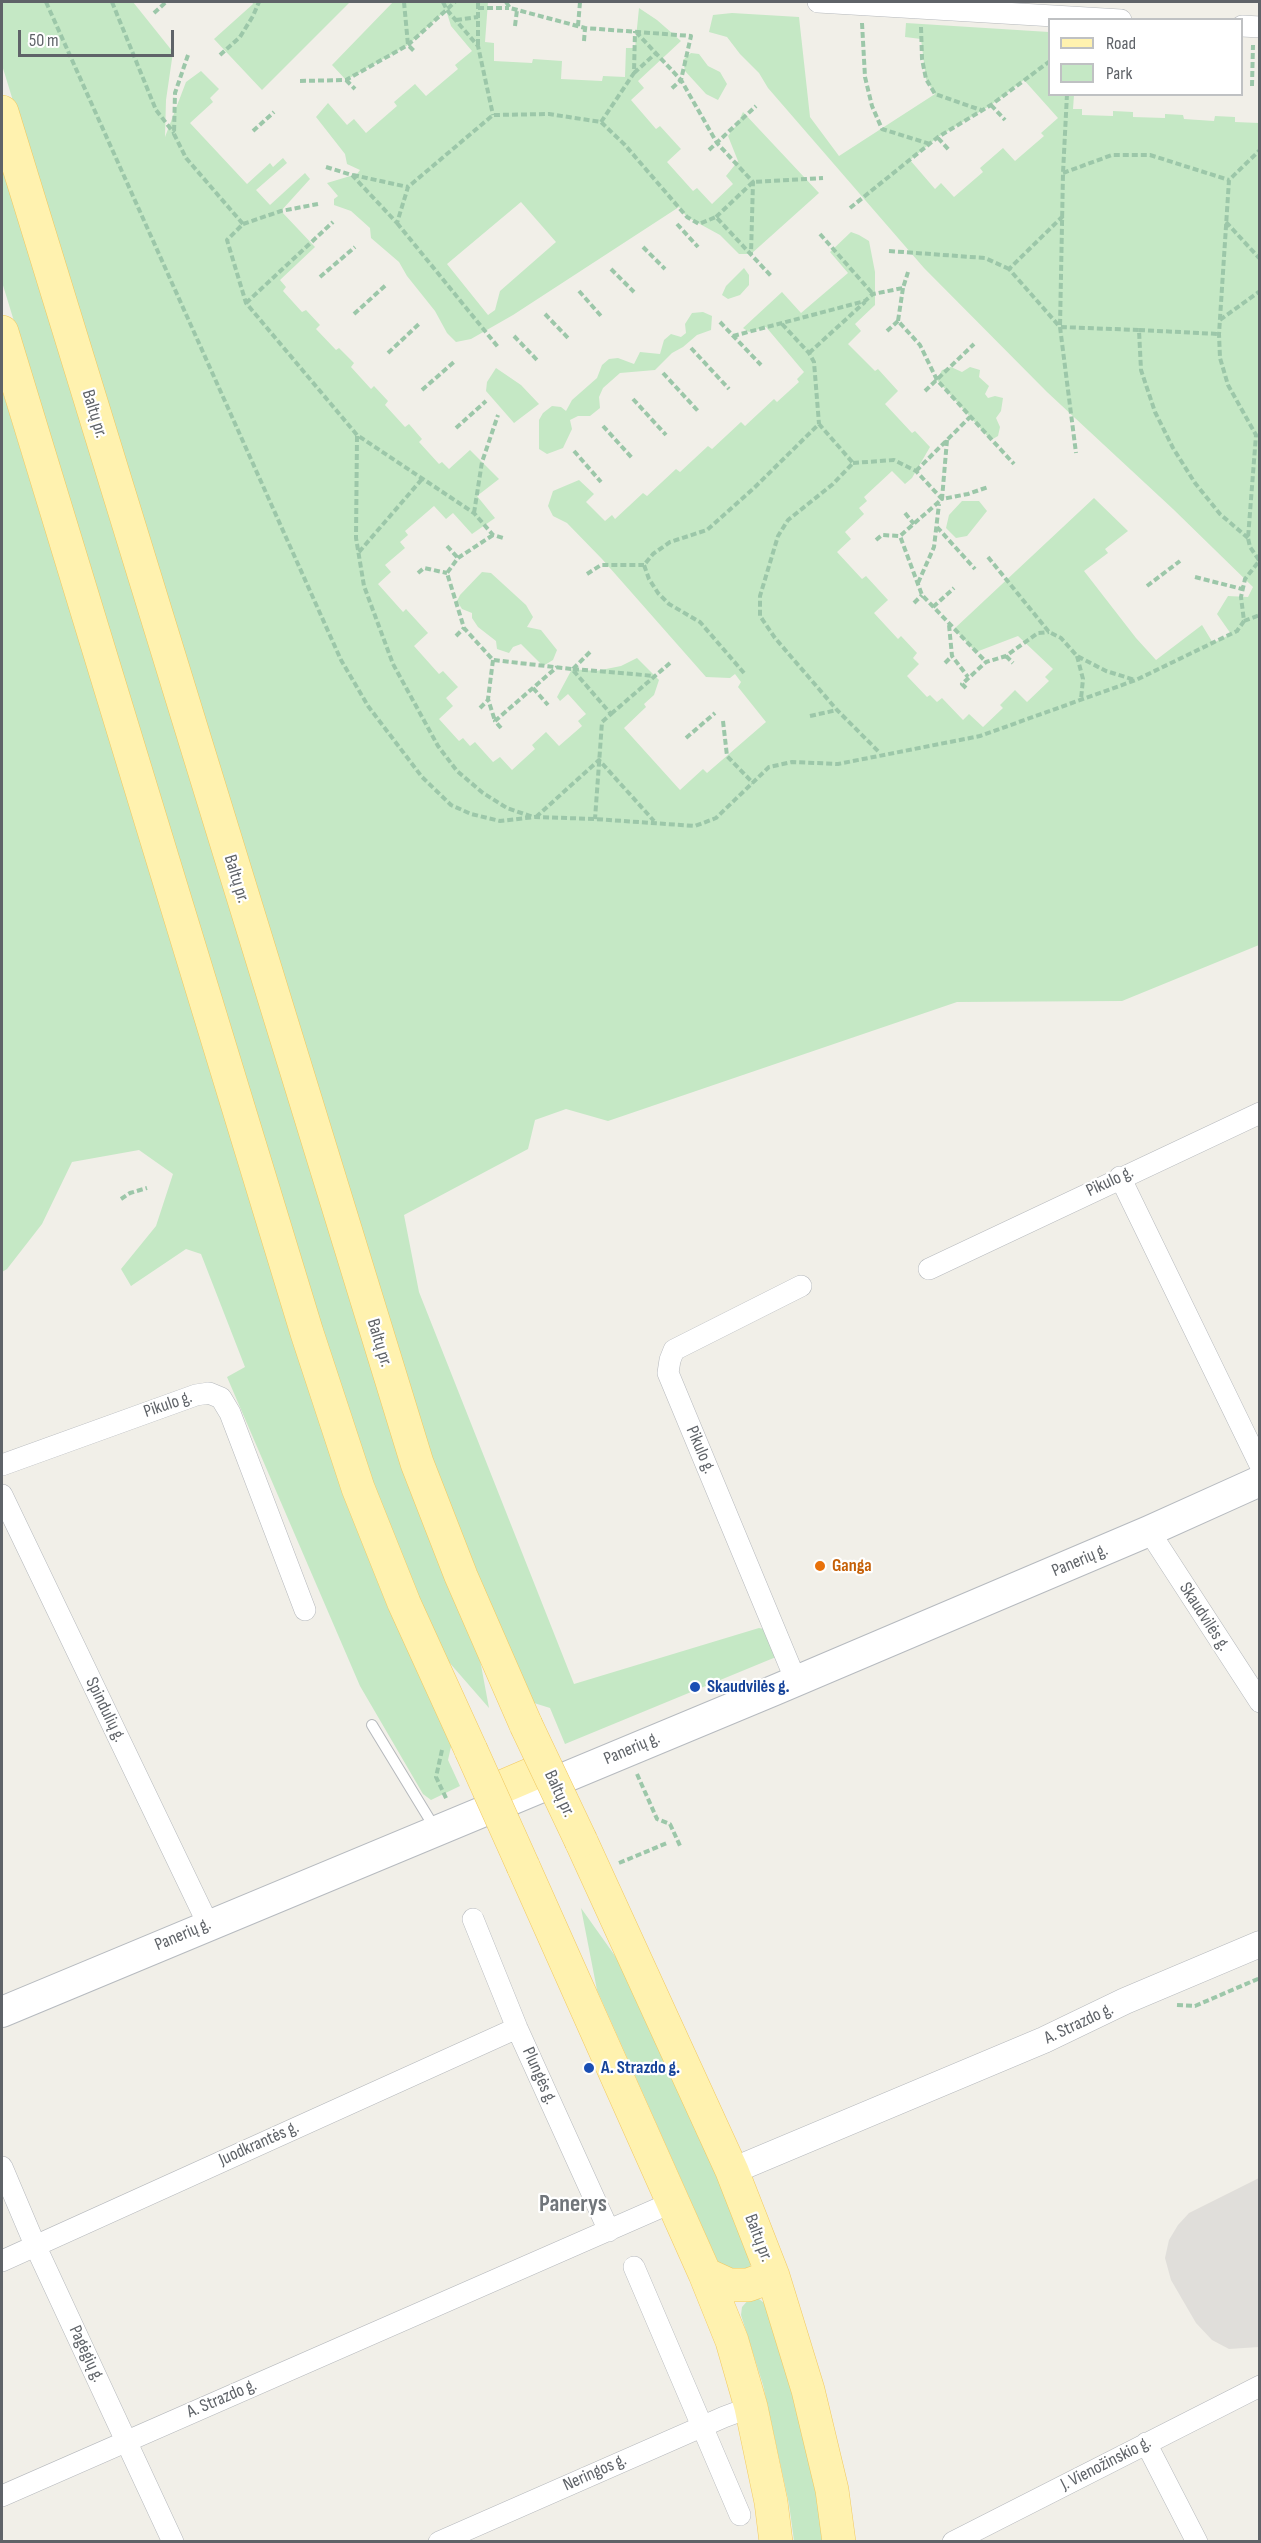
<!DOCTYPE html>
<meta charset="utf-8">
<style>
body{margin:0}
#map{position:relative;width:1261px;height:2543px;overflow:hidden;background:#f1efe8;font-family:"Sofia Sans Condensed",sans-serif}
canvas{display:block}
.frame{position:absolute;inset:0;border:3px solid #5f6368;pointer-events:none}
.legend{position:absolute;left:1048px;top:18px;width:195px;height:78px;box-sizing:border-box;background:#fff;border:2px solid #bfc1c3;margin:0;padding:8px 10px;list-style:none;font-size:18px;color:#5f6368}
.legend li{display:flex;align-items:center;gap:12px;height:30px}
.legend b{width:30px;border:2px solid #bfc1c3}
.scale{position:absolute;left:18px;top:30px;width:156px;height:27px;box-sizing:border-box;border:3px solid #5f6368;border-top:0;padding-left:8px;font-size:18px;line-height:21px;white-space:nowrap;color:#5f6368;-webkit-text-stroke:4px #fff;paint-order:stroke}
</style>
<div id="map">
<canvas width="1261" height="2543"></canvas>
<div class="frame"></div>
<ul class="legend">
<li><b style="height:8px;background:#fff2af"></b>Road</li>
<li><b style="height:16px;background:#c5e8c5"></b>Park</li>
</ul>
<div class="scale">50 m</div>
</div>
<script>
const ctx = document.querySelector('canvas').getContext('2d');
ctx.lineJoin = 'round';
function paint(path, color) { ctx.fillStyle = color; ctx.fill(path, 'evenodd'); }
const poly = rows => new Path2D(rows.map(r => 'M' + r).join(''));
function trace(path, color, width, dash) { ctx.strokeStyle = color; ctx.lineWidth = width; ctx.lineCap = dash ? 'butt' : 'round'; ctx.setLineDash(dash || []); ctx.stroke(path); }
function label(font, color, halo, rows, align = 'center') {
  ctx.font = font + ' "Sofia Sans Condensed",sans-serif'; ctx.lineWidth = 4.5; ctx.setLineDash([]); ctx.textBaseline = 'middle'; ctx.strokeStyle = halo; ctx.fillStyle = color; for (const [text, x, y, turn = 0] of rows) {
    ctx.save(); ctx.translate(x, y); ctx.rotate((+turn || 0) * Math.PI / 180); ctx.textAlign = isNaN(turn) ? turn : align; if (halo) ctx.strokeText(text, 0, 0); ctx.fillText(text, 0, 0); ctx.restore();
  }
}
paint(poly([
 [1259,2178,1259,2347,1229,2349,1212,2340,1196,2323,1171,2280,1165,2258,1169,2240,1178,2225,1189,2213]
]), '#e0deda');
paint(poly([
 [2,2,133,2,173,52,166,100,165,137,186,82,201,71,219,89,210,98,213,102,190,123,247,184,270,163,273,167,283,158,287,163,256,190,270,205,305,173,310,179,281,211,315,247,280,280,286,287,283,291,302,312,306,310,320,325,316,329,336,350,339,348,354,363,351,367,371,389,374,386,388,401,385,405,405,427,409,424,422,439,419,442,439,464,442,462,449,469,470,450,499,479,477,496,495,518,472,534,453,513,446,519,434,506,405,531,408,535,400,542,405,548,385,565,391,572,378,584,403,612,406,609,428,633,414,646,439,674,443,671,458,687,446,698,453,706,439,719,459,741,463,738,470,746,475,742,493,762,500,757,512,770,535,749,532,745,546,732,559,746,582,726,578,721,586,714,568,694,560,701,557,697,572,669,596,671,621,666,637,658,659,680,654,695,644,704,646,707,624,728,680,790,703,769,707,773,766,722,738,687,741,682,735,674,730,678,706,677,602,559,567,523,553,516,548,506,553,491,579,480,594,494,586,502,605,521,612,515,615,519,643,493,647,496,676,469,680,472,708,446,712,449,741,422,745,426,774,399,777,402,799,382,797,379,804,372,766,327,749,332,743,328,782,292,801,313,848,273,830,252,851,232,859,235,869,241,875,272,875,305,855,324,861,331,848,344,875,371,878,369,898,391,885,404,912,433,915,431,930,447,912,478,905,484,892,471,864,497,867,501,859,508,864,514,845,532,851,539,837,552,862,579,866,576,888,600,874,613,898,639,901,636,917,653,913,658,919,664,907,676,927,697,930,695,937,702,942,698,963,720,969,714,983,727,1003,708,1000,705,1015,690,1027,702,1049,681,1045,677,1053,669,1018,636,976,652,954,629,1094,498,1128,531,1105,549,1108,553,1084,571,1136,638,1156,660,1202,625,1213,643,1231,634,1217,614,1228,596,1248,597,1253,587,1173,509,1047,392,924,268,768,88,759,73,740,54,727,37,709,32,713,15,732,13,799,17,810,117,839,156,935,94,926,79,921,39,905,37,906,23,1049,32,1050,94,1074,95,1073,109,1082,109,1082,115,1113,116,1113,111,1133,112,1133,117,1165,118,1165,114,1183,115,1184,119,1214,121,1215,116,1235,117,1235,122,1259,123,1259,945,1122,1001,957,1002,608,1121,566,1109,535,1120,528,1149,404,1215,419,1292,574,1684,759,1628,764,1629,776,1657,565,1744,550,1708,534,1703,480,1585,434,1473,2,65],
 [1024,80,1058,118,1041,133,1044,136,1015,161,1003,148,980,168,983,172,954,197,941,183,935,189,910,160,938,137,991,105],
 [252,2,350,2,262,90,214,39,253,4],
 [393,2,488,2,485,42,494,43,494,61,532,63,533,59,562,61,561,79,602,81,603,76,625,77,626,48,635,48,639,8,657,20,681,41,638,81,644,88,631,100,656,129,660,126,681,149,667,162,693,191,697,188,712,204,733,184,726,176,738,161,728,136,738,123,743,112,819,193,751,254,739,254,720,235,687,217,679,207,513,315,471,339,456,342,447,333,435,311,407,276,399,262,371,238,370,228,351,211,334,205,334,199,338,196,327,183,357,174,360,170,347,164,345,154,316,117,328,103,347,125,354,119,366,133,397,106,394,102,415,84,426,96,458,69,455,65,472,51,451,26,446,10,408,45,346,80,332,65],
 [521,202,556,242,500,291,495,310,488,315,447,264],
 [691,53,699,54,708,66,720,72,727,84,718,100,706,94,685,71,683,60],
 [2,160,478,1649,489,1708,448,1661,440,1647,363,1463,2,282],
 [744,268,749,275,749,285,740,295,728,299,722,295,726,286],
 [703,312,712,316,711,330,697,335,683,347,672,353,655,370,620,373,603,388,599,397,600,408,590,416,578,416,570,420,572,429,563,448,547,454,539,449,539,420,543,413,552,406,561,407,566,411,572,400,597,378,602,365,609,359,618,358,634,364,640,352,660,354,664,340,671,334,681,337,686,333,685,324,692,313],
 [951,367,962,372,970,367,980,370,979,377,989,386,985,394,988,398,995,396,1003,398,1001,411,996,418,1000,427,998,436,991,440,937,380,942,370],
 [496,368,521,385,539,404,514,423,486,391,487,382],
 [2,389,223,1110,452,1742,448,1760,460,1786,431,1800,423,1794,360,1686,227,1377,245,1367,201,1254,186,1249,131,1286,121,1269,156,1226,173,1174,139,1150,72,1162,42,1224,7,1269,2,1272],
 [962,501,979,501,987,511,967,536,956,538,946,528,949,515],
 [482,572,491,573,526,605,533,617,527,627,541,630,557,650,553,660,543,666,521,644,513,647,509,653,497,649,496,641,478,627,472,618,472,613,462,609,457,601,460,595],
 [581,1908,630,1977,753,2259,749,2269,721,2269,597,1990],
 [750,2298,759,2299,767,2305,809,2451,826,2541,794,2541,789,2504,763,2385,741,2315,742,2307]
]), '#c5e8c5');
const service = poly([
 [372,1725,436,1830]
]);
const minor = poly([
 [818,2,1121,20],
 [1242,26,1260,27],
 [1120,1177,1260,1465],
 [929,1269,1260,1113],
 [2,1465,196,1395,209,1393,221,1398,230,1413,305,1610],
 [2,1495,208,1924],
 [1149,1531,1260,1702],
 [796,1681,668,1373,670,1360,674,1350,801,1286],
 [473,1919,517,2028,609,2231],
 [2,2167,35,2245,173,2542],
 [2,2261,517,2028],
 [634,2267,740,2515],
 [1146,2443,1197,2542],
 [2,2496,673,2202],
 [439,2542,724,2417,751,2407],
 [953,2542,1260,2386]
]);
const tertiary = poly([
 [732,2171,1044,2040,1125,2001,1260,1944]
]);
const secondary = poly([
 [2,2012,775,1690,1149,1531,1260,1481]
]);
const primary = poly([
 [2,112,417,1463,461,1576,526,1725],
 [2,332,307,1333,358,1488,404,1603,471,1750],
 [490,1792,546,1768],
 [581,1841,732,2171,773,2276,808,2390,832,2490,839,2542],
 [523,1866,705,2274,732,2341,751,2407,771,2502,776,2542],
 [705,2274,729,2285,748,2285,773,2276]
]);
trace(service, '#b5b8bc', 12);
trace(minor, '#b5b8bc', 22);
trace(tertiary, '#b5b8bc', 27);
trace(secondary, '#b6babf', 32);
trace(primary, '#f2c960', 34);
trace(poly([
 [46,2,341,660,368,706,422,777,451,805,471,814,500,821,535,817,595,819,695,826,716,818,769,767,792,762,838,764,980,736,1136,680,1237,631,1244,621,1241,597,1245,579,1260,560],
 [112,2,156,110,174,133],
 [404,2,408,45,415,52],
 [443,2,447,10,478,46,493,115],
 [506,2,510,8,585,28,691,36,681,80,717,143,753,182,751,254],
 [478,8,509,8],
 [154,13,166,2],
 [456,20,478,17],
 [862,23,865,77,872,106,882,129,930,144],
 [515,26,517,10],
 [578,26,580,2],
 [921,27,922,59,926,79,935,94,981,110],
 [636,32,681,80,671,89],
 [584,41,585,28],
 [478,45,478,2],
 [188,55,175,93,174,134,186,158,243,224,227,240,246,303,357,435,474,513,493,535,503,538],
 [220,55,240,37,253,16,259,2],
 [634,73,656,53],
 [346,80,355,89],
 [300,81,346,80,408,45,455,2],
 [1252,86,1253,45],
 [1067,94,1063,173,1060,327,1139,330,1141,370,1155,412,1173,448,1195,483,1220,514,1248,538],
 [991,105,1005,120],
 [601,122,634,73,635,31],
 [253,131,274,112],
 [938,138,949,150],
 [709,150,756,106],
 [326,167,352,175,397,223,408,187,493,115,549,114,601,122,625,145,687,217,699,224,716,217,772,277],
 [1063,173,1112,155,1150,155,1229,180],
 [353,175,408,187],
 [850,208,938,137,991,105,1050,61],
 [1063,216,1009,269,1060,327,1076,453],
 [716,217,753,182,823,178],
 [1226,222,1260,259],
 [397,223,498,347],
 [243,224,281,211,318,204],
 [677,224,698,247],
 [820,234,873,294],
 [643,247,665,269],
 [889,251,985,258,1009,269],
 [611,269,634,292],
 [320,277,355,247],
 [903,288,898,321,920,345,937,380,1014,464],
 [579,291,601,316],
 [246,303,333,222],
 [354,314,387,284],
 [545,314,569,339],
 [1220,320,1260,291],
 [720,322,761,365],
 [782,324,809,353,814,362,819,424],
 [1139,330,1219,334],
 [887,331,898,321],
 [514,336,538,361],
 [733,336,865,301,873,294,903,288,908,272],
 [691,348,729,389],
 [388,353,420,323],
 [809,353,865,302],
 [663,373,698,411],
 [422,390,454,362],
 [925,391,974,344],
 [633,399,666,435],
 [603,426,633,459],
 [456,428,486,401],
 [357,436,356,538,364,586,393,664,438,746,457,771,483,793,507,808,533,817],
 [947,440,942,499,900,536,922,595,986,662],
 [574,451,601,482],
 [853,463,894,460,916,471,942,499,968,494,988,487],
 [916,471,970,417],
 [474,513,482,462,498,415],
 [905,513,914,524],
 [937,527,975,569],
 [493,535,458,558,447,573,464,628,493,660,572,669,611,714,602,722,595,819],
 [876,540,882,535,900,536],
 [447,546,458,558],
 [359,552,422,479],
 [988,557,1049,632,1061,638,1077,656,1106,671,1135,680],
 [1259,560,1250,547,1248,538,1256,435,1228,385,1220,358,1219,334,1229,180,1260,150],
 [418,573,424,568,447,573],
 [587,574,601,565,644,565],
 [1195,577,1242,589],
 [918,583,934,547,939,504],
 [1147,586,1180,561],
 [914,603,922,595],
 [933,607,954,588],
 [1244,621,1260,615],
 [949,625,952,656,968,677],
 [456,636,464,628],
 [1006,656,1013,663],
 [1077,656,1083,679,1081,699],
 [493,660,488,699,495,721],
 [945,663,952,656],
 [573,669,655,676],
 [573,669,591,651],
 [744,673,700,622,669,604,658,593,649,579,644,565,653,554,670,542,707,530,754,488,819,424,853,463,833,484,788,520,778,536,760,596,760,616,775,638,837,710,880,753],
 [533,688,548,705],
 [966,688,962,684,986,662,1006,656,1038,633,1049,632],
 [480,708,488,700],
 [611,714,670,663],
 [810,716,837,710],
 [723,721,727,756,753,783],
 [501,728,495,721,557,667],
 [686,738,715,713],
 [536,817,599,760,654,821],
 [121,1199,130,1193,147,1188],
 [442,1750,436,1777,447,1800],
 [637,1774,657,1819,670,1824,681,1848],
 [619,1863,667,1843],
 [1177,2005,1195,2006,1260,1978]
]), '#9cc7a9', 4, [6, 3]);
trace(service, '#fff', 10);
trace(minor, '#fff', 21);
trace(tertiary, '#fff', 26);
trace(secondary, '#fff', 30);
trace(primary, '#fff2af', 33);
const primaryBridge = poly([
 [526,1725,581,1841],
 [471,1750,523,1866]
]);
trace(primaryBridge, '#f2c960', 34, []);
trace(primaryBridge, '#fff2af', 33);
for (const [x, y, r, color] of [
 [820,1566,6,"#e8710a"],
 [695,1687,6,"#1a4fb4"],
 [589,2068,6,"#1a4fb4"]
]) { const dot = new Path2D(); dot.arc(x, y, r, 0, 2 * Math.PI); ctx.fillStyle = color; ctx.fill(dot); trace(dot, '#fff', 2); }
label('18px', '#5f6368', '#fff', [
 ["Baltų pr.",94,414,73],
 ["Baltų pr.",236,879,73],
 ["Pikulo g.",1110,1182,-25],
 ["Baltų pr.",379,1343,73],
 ["Pikulo g.",168,1405,-19],
 ["Pikulo g.",700,1450,67],
 ["Panerių g.",1080,1561,-23],
 ["Skaudvilės g.",1204,1617,57],
 ["Spindulių g.",105,1710,64],
 ["Panerių g.",632,1749,-23],
 ["Baltų pr.",559,1794,65],
 ["Panerių g.",183,1935,-23],
 ["A. Strazdo g.",1079,2024,-25],
 ["Plungės g.",539,2076,66],
 ["Juodkrantės g.",259,2144,-24],
 ["Baltų pr.",758,2238,69],
 ["Pagėgių g.",86,2354,65],
 ["A. Strazdo g.",222,2399,-23],
 ["J. Vienožinskio g.",1106,2464,-27],
 ["Neringos g.",595,2473,-24]
]);
label('bold 18px', '#c56008', '#fff', [
 ["Ganga",832,1566]
], 'left');
label('bold 18px', '#164399', '#fff', [
 ["Skaudvilės g.",707,1687],
 ["A. Strazdo g.",601,2068]
], 'left');
label('bold 24px', '#70757a', '#fff', [
 ["Panerys",573,2205]
]);
</script>
